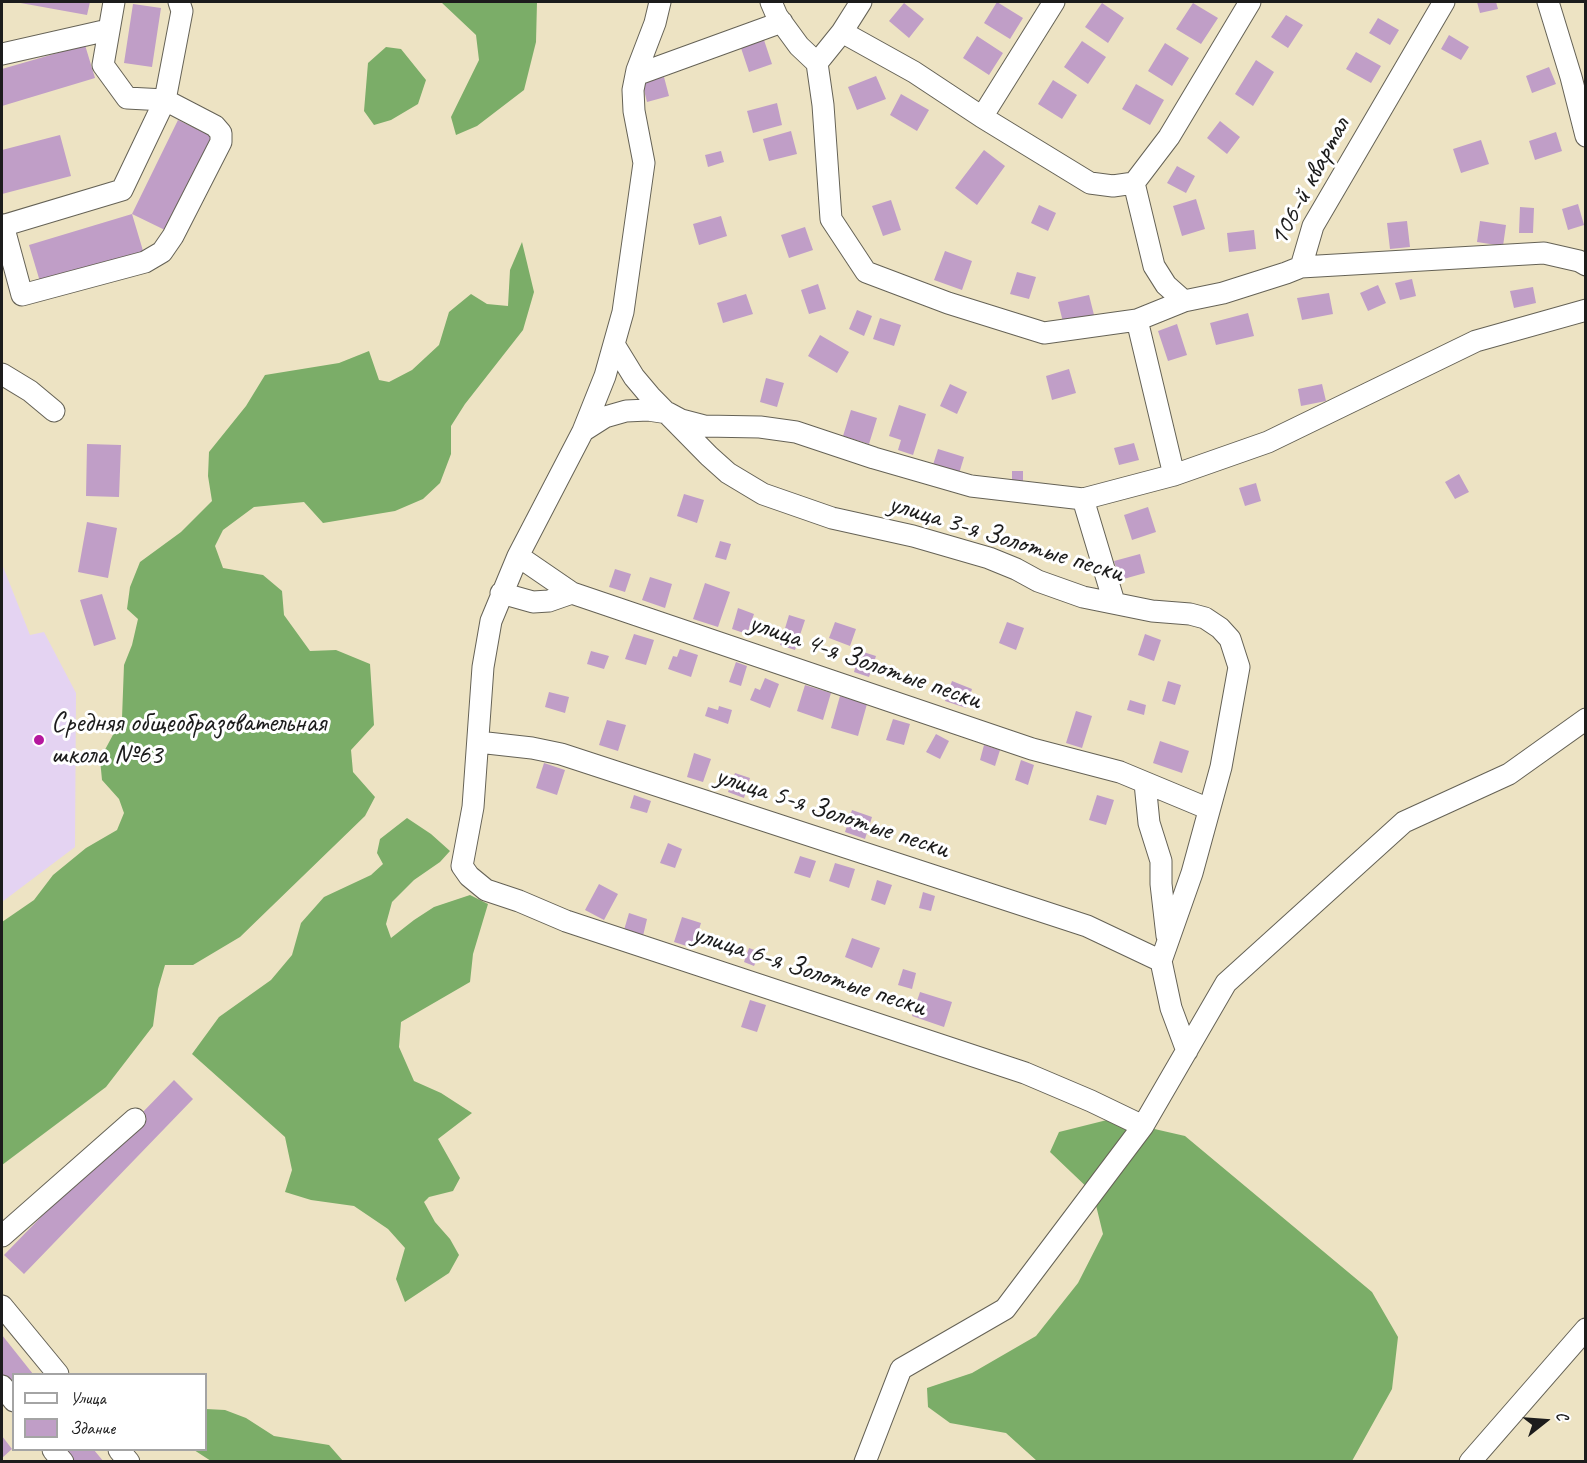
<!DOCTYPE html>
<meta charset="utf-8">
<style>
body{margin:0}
#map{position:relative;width:1587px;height:1463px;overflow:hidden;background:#ede3c3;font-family:Caveat,sans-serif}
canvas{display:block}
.frame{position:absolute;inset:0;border:3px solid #1c1c1c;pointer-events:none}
.legend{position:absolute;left:12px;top:1373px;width:195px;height:78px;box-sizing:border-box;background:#fff;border:2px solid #a4a4a4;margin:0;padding:8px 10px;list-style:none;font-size:18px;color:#1c1c1c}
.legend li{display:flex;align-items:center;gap:12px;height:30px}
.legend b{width:30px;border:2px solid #a4a4a4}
.north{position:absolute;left:1515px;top:1391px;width:60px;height:60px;-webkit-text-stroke:4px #fff;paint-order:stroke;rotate:73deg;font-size:16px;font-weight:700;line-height:24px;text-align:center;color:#1c1c1c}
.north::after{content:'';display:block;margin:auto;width:21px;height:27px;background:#1c1c1c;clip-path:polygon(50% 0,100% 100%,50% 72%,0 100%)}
</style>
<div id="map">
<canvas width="1587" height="1463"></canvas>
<div class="frame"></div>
<ul class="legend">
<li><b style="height:8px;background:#fff"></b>Улица</li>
<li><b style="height:16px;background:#c09ec7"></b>Здание</li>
</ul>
<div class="north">С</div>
</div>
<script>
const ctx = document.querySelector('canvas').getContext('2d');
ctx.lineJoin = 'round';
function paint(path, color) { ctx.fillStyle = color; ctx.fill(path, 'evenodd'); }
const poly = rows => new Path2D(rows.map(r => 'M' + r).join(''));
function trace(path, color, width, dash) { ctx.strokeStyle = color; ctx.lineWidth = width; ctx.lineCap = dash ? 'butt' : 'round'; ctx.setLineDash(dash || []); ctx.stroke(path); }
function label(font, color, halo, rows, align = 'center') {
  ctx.font = font + ' Caveat,sans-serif'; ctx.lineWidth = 6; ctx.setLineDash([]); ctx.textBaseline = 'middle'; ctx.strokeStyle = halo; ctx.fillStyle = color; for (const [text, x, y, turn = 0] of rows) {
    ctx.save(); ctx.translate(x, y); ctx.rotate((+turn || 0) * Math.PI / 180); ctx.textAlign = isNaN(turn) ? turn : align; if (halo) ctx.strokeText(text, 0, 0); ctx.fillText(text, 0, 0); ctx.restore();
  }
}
paint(poly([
 [2,564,30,635,44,632,76,693,75,847,2,902]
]), '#e4d3f2');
paint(poly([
 [441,2,537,2,536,42,524,90,477,126,456,135,451,117,479,60,476,35],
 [386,47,401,49,426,80,418,104,391,120,374,125,364,111,368,63],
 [522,242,534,292,523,330,465,404,451,426,451,454,440,483,423,499,395,511,323,523,304,502,254,507,223,530,215,546,223,568,263,575,282,591,284,615,310,651,336,650,370,664,374,725,351,750,353,772,375,797,365,816,240,937,193,965,165,965,158,989,153,1026,106,1087,2,1165,2,922,34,900,53,875,86,848,117,830,124,813,119,799,102,780,100,759,122,718,124,665,132,645,138,619,127,609,130,587,140,562,181,532,212,501,208,476,209,452,246,406,265,375,339,363,369,351,379,380,389,382,412,370,439,345,449,312,471,294,487,304,508,306,510,270],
 [407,818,431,834,450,851,440,862,414,880,392,902,386,924,391,938,414,920,434,907,470,895,488,904,473,954,470,982,401,1022,399,1047,414,1081,441,1093,472,1113,438,1139,460,1178,453,1191,429,1197,424,1202,435,1222,450,1239,459,1255,449,1273,405,1302,396,1279,405,1248,388,1229,354,1206,311,1200,285,1192,292,1170,285,1137,192,1054,219,1017,271,980,292,955,301,923,324,897,371,875,383,864,377,853,380,839],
 [1111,1119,1185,1136,1372,1292,1398,1337,1392,1389,1352,1461,1037,1461,1006,1433,950,1423,928,1407,927,1388,972,1373,1036,1336,1078,1283,1103,1234,1093,1193,1050,1152,1059,1132],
 [206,1409,225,1410,246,1418,274,1436,329,1445,343,1461,211,1461,194,1450,206,1450]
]), '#7bad68');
paint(poly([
 [15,2,90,2,87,15],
 [997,2,1023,18,1010,39,984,23],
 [1477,2,1496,2,1498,9,1480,13],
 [904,3,924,19,909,38,889,21],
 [1102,3,1124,18,1108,43,1085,27],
 [1193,3,1218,18,1201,44,1176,29],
 [133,4,161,8,152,67,124,63],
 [1286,15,1303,25,1288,48,1271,37],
 [1378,18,1399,30,1390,45,1369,33],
 [1449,35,1469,47,1461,60,1441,49],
 [977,36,1003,53,989,75,963,58],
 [764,40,772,64,749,72,741,48],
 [1082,41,1106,57,1088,84,1064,67],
 [1165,43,1189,58,1172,86,1148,71],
 [85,45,95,78,2,106,2,69],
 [1356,52,1381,66,1371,83,1346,69],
 [1256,60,1274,72,1253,106,1235,94],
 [1549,67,1556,84,1532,93,1526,76],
 [876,76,886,99,857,110,848,87],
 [664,77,669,96,647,102,642,82],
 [1053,80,1077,95,1062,119,1038,104],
 [1136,84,1164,100,1150,125,1122,109],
 [901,94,929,110,917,131,890,115],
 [777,103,782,125,753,133,747,111],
 [178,120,215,138,169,232,132,214],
 [1220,121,1240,137,1227,154,1207,138],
 [791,131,797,154,769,161,763,139],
 [1556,132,1562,151,1535,160,1529,141],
 [60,135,71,176,2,194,2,150],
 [1481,140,1489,164,1461,173,1453,149],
 [984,150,1005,166,977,205,955,188],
 [721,151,724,162,708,167,705,155],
 [1177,166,1195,176,1186,193,1167,183],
 [1196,199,1205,229,1182,236,1173,206],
 [891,200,901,230,883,236,872,206],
 [1578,204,1584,225,1568,230,1562,209],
 [1039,205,1056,213,1048,231,1031,223],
 [1520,207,1534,208,1533,233,1519,233],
 [132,214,144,254,41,285,29,245],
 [721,216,727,236,699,245,693,224],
 [1407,221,1410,247,1390,249,1387,223],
 [1480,221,1506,225,1503,246,1477,242],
 [805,227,813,250,789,258,781,235],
 [1254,230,1256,249,1229,252,1227,233],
 [945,251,972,261,962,290,934,280],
 [1017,272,1036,277,1029,299,1010,294],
 [1412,279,1416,296,1400,300,1395,283],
 [818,284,826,309,809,314,801,290],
 [1378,285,1386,303,1368,311,1360,293],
 [1533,287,1536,303,1514,308,1510,291],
 [1329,293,1333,314,1302,320,1297,298],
 [746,294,753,314,723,323,717,303],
 [1089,295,1094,315,1063,322,1058,302],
 [857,310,872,316,864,336,849,329],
 [1248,313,1254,336,1216,345,1210,323],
 [880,318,901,325,894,346,873,339],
 [1177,324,1187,355,1168,361,1158,331],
 [820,335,849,352,837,373,808,356],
 [1069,369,1076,393,1052,400,1046,376],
 [766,378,784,383,777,407,760,402],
 [950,384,967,392,957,414,940,406],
 [1322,384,1326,401,1301,406,1298,389],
 [899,405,926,414,913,455,898,450,901,440,889,436],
 [851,410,877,418,869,444,843,436],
 [1134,443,1139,460,1119,465,1114,448],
 [87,444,121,445,119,497,86,496],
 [938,449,964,457,958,477,932,468],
 [1012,471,1023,471,1023,485,1012,485],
 [1459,474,1469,492,1455,499,1445,482],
 [1256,483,1261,501,1245,506,1239,488],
 [684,494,704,500,697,523,677,516],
 [1148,507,1156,532,1132,540,1124,515],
 [87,522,117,528,108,578,78,572],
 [720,541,731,544,726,560,715,557],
 [1140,554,1145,573,1120,580,1114,561],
 [615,569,631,574,625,592,609,587],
 [650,577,672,584,665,608,642,600],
 [705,583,730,592,718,627,693,619],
 [102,594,116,639,94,646,80,600],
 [738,608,754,614,747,634,732,629],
 [789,615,805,620,795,650,780,645],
 [835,622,856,629,850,646,829,638],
 [1007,622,1024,628,1016,650,999,643],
 [634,634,654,640,646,665,625,659],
 [1145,634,1161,640,1154,661,1138,655],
 [680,649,698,655,691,677,668,669,673,656,677,657],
 [591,651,609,656,604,669,587,664],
 [860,651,876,656,869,677,854,672],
 [736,662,747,666,741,686,729,682],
 [765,678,779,684,770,708,750,700,755,688,760,690],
 [952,681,972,689,966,708,945,701],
 [1168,681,1181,685,1175,705,1162,701],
 [805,685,831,693,823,720,797,711],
 [549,692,569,697,565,713,545,707],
 [840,696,867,704,858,736,831,728],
 [1130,700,1146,705,1144,715,1127,710],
 [719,706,732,710,728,724,705,716,708,707,718,710],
 [1076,711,1092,716,1082,748,1066,743],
 [893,719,910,724,904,745,886,740],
 [607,720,626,725,618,751,599,745],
 [936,734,949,741,940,759,926,752],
 [1160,741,1189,751,1182,773,1153,763],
 [984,745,1000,750,995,766,980,760],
 [694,753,711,759,703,782,687,777],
 [1021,760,1034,765,1028,785,1015,780],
 [544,763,565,770,557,795,536,788],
 [735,773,750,778,744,798,728,792],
 [634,795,651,801,647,813,630,808],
 [1097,795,1114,800,1106,825,1089,820],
 [852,810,872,817,865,839,845,832],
 [668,843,682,849,675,868,660,863],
 [800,856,816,861,810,878,794,873],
 [835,863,855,869,849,888,829,881],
 [877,880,892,885,885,905,871,900],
 [599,884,618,894,604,920,585,910],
 [923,892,935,896,931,911,919,908],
 [629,913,647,919,643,936,624,930],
 [682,917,701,923,693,948,674,942],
 [852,938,880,948,872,968,845,957],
 [749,948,760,952,754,966,744,962],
 [903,969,916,973,912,989,898,985],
 [920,992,952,1002,944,1027,912,1016],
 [750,1000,766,1005,757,1032,741,1027],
 [174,1080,193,1099,24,1274,4,1255],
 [2,1335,33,1374,14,1374,14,1394,2,1379],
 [2,1436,12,1449,2,1458],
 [59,1450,94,1450,104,1462,69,1462]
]), '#c09ec7');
const minor = poly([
 [771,2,777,16,799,46,817,63],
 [861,2,842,32,817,63,823,105,831,219,866,272,948,303,1044,333,1137,320,1184,301],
 [1548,2,1571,77,1586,136],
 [842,32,914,72,982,117,1090,183,1113,186,1134,183,1169,137,1250,2],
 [2,54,108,30],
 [636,75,782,22],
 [982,117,1054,2],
 [1134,183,1154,266,1166,285,1184,301,1223,293,1286,273,1301,267,1313,226,1444,2],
 [3,225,22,295,145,262,162,252,173,236,221,142,221,133,215,126,165,100,127,98,103,65,114,2],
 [2,226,122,190,165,100,182,11,179,2],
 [1301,267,1544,253,1579,261,1586,265],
 [1137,320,1174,475],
 [615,346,634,377,650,396,709,456,728,473,763,494,832,518,913,536,989,558,1016,569,1038,581,1083,597,1152,611,1190,614,1205,618,1220,628,1230,639,1239,667,1221,767,1192,873,1161,961,1171,1008,1187,1051],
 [2,374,30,391,54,411],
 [583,431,605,376,623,312,644,163,634,111,633,90,637,70,655,23,660,2],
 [1083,499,1114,602],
 [518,556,572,593],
 [501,593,533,602,549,601,572,593,1032,749,1120,772,1209,809],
 [478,742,532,748,561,754,1087,926,1161,961],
 [1145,783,1149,823,1161,861,1161,884,1167,936],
 [1143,1126,1091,1101,1025,1073,566,921,519,901,486,890,469,876,462,866,473,807,483,667,491,621,518,556,583,431,605,417,626,411,648,410,668,413,681,420,704,426,760,427,796,432,874,458,971,486,1083,499,1174,475,1268,442,1476,341,1586,310],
 [2,1236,135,1119],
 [2,1306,58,1374],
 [2,1386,14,1401],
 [53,1450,63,1462],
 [119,1450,129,1462],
 [865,1462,901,1369,1005,1309,1143,1126,1226,983,1404,822,1509,774,1586,719],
 [1470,1462,1586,1329]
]);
trace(minor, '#656256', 23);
trace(minor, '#fff', 21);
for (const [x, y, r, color] of [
 [39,740,6,"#b5179e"]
]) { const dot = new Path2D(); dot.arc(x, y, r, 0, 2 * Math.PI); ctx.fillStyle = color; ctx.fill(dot); trace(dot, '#fff', 2); }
label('28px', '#1c1c1c', '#fff', [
 ["106-й квартал",1310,182,-62],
 ["улица 3-я Золотые пески",1006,539,17],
 ["улица 4-я Золотые пески",865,662,19],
 ["улица 5-я Золотые пески",832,813,18],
 ["улица 6-я Золотые пески",809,971,18]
]);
label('28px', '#1c1c1c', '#fff', [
 ["Средняя общеобразовательная",51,724],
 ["школа №63",51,756]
], 'left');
</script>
